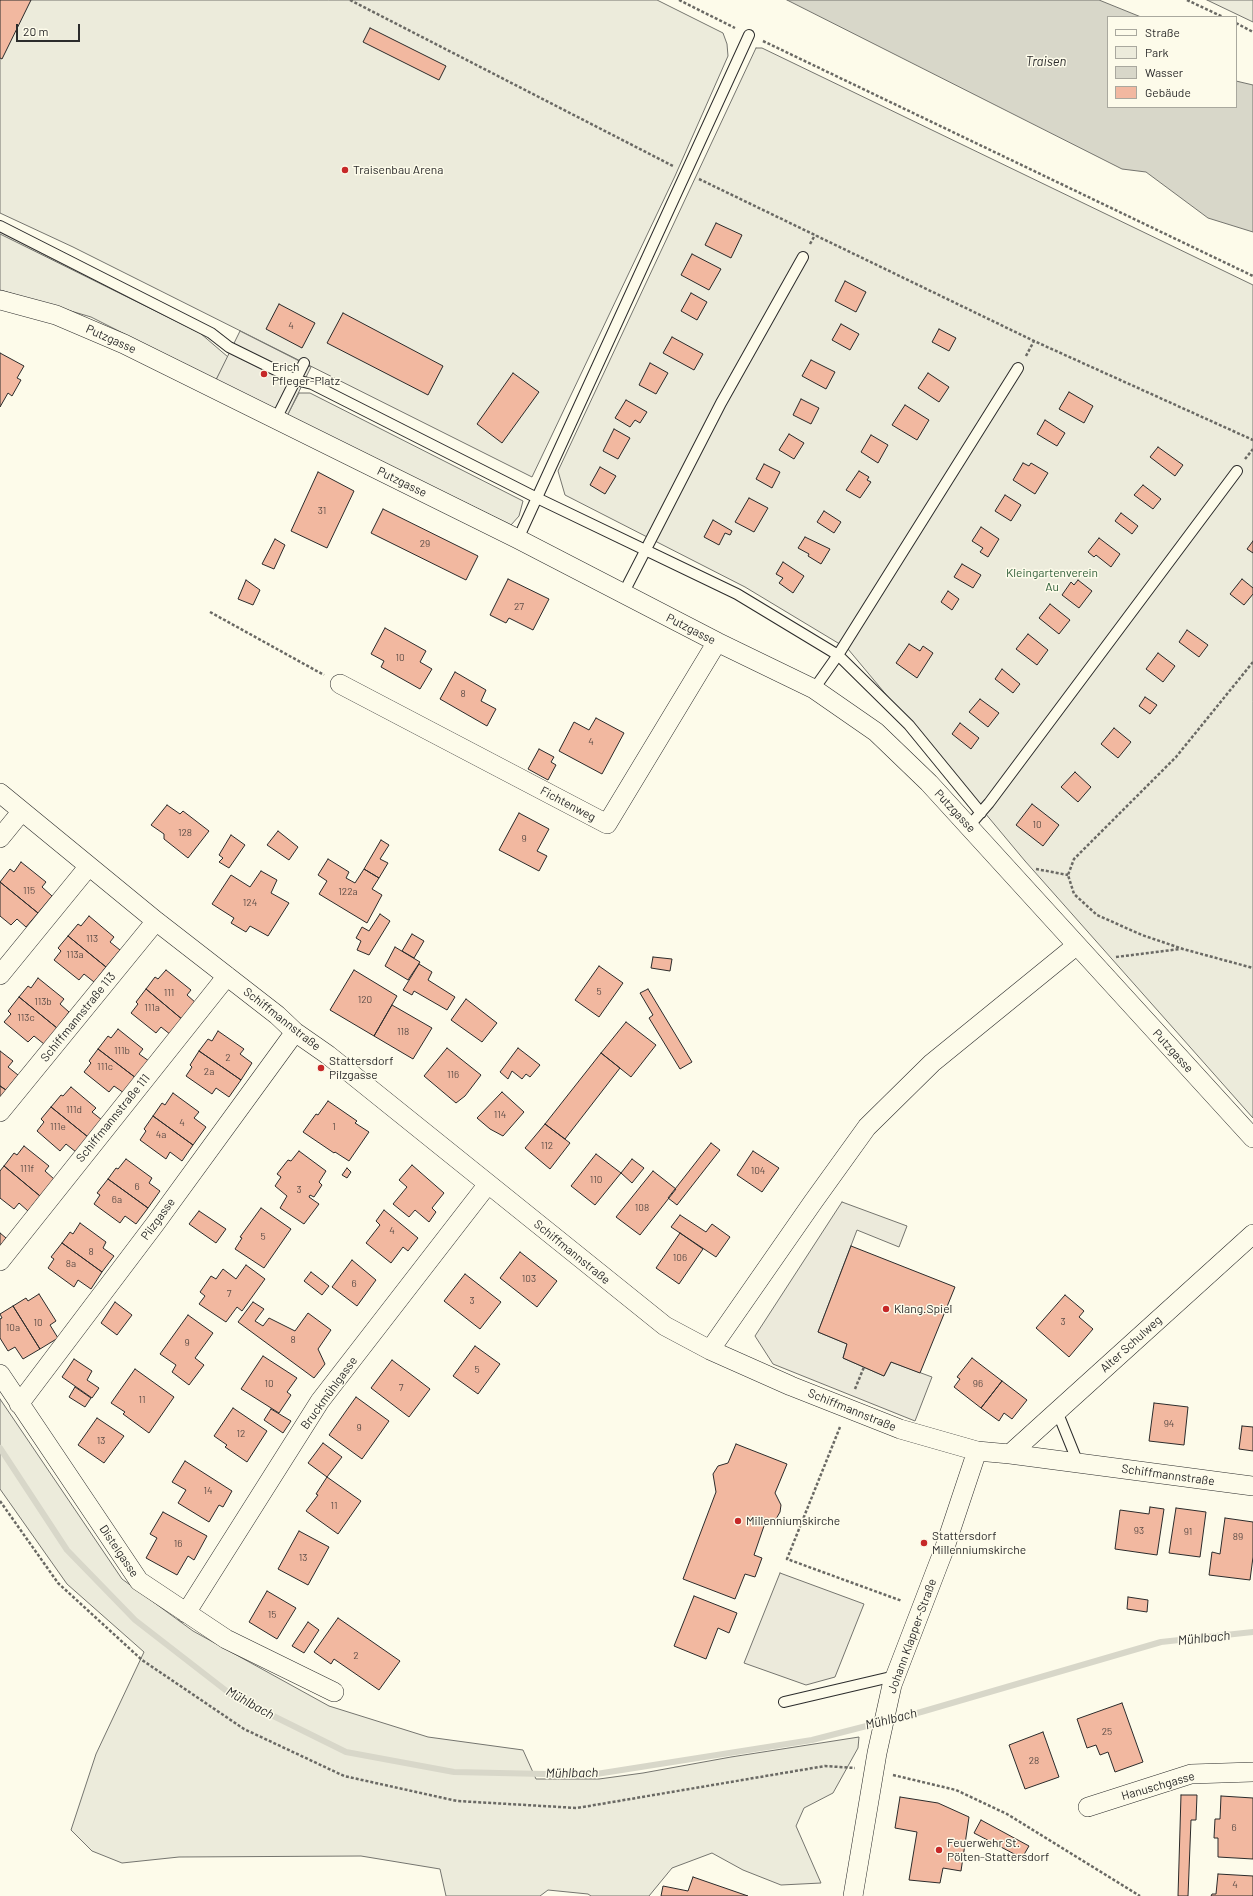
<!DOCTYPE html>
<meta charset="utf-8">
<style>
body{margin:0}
#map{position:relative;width:1253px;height:1896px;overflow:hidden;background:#fdfbea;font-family:Barlow,sans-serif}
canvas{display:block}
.legend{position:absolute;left:1107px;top:16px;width:130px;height:92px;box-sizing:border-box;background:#fdfbea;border:1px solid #a9a89e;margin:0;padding:5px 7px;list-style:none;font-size:12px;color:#2b2b2b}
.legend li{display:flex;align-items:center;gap:8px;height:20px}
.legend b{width:20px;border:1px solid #a9a89e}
.scale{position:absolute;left:16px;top:24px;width:64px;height:18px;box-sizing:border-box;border:2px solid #2b2b2b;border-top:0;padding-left:5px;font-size:12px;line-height:14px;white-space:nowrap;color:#2b2b2b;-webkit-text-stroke:3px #fdfbea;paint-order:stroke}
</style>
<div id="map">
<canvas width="1253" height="1896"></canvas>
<ul class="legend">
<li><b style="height:5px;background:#fdfbea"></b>Straße</li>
<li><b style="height:11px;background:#ecebdb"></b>Park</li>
<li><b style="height:11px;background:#d8d7c9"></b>Wasser</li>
<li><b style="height:11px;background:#f2b8a0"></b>Gebäude</li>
</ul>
<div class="scale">20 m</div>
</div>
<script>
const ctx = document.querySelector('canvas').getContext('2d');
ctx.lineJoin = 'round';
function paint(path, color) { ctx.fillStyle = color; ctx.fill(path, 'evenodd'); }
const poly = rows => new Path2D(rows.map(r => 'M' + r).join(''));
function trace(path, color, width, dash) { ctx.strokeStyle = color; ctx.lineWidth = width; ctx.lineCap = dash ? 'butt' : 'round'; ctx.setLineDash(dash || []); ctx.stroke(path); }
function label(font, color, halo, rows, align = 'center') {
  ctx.font = font + ' Barlow,sans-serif'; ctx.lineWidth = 3; ctx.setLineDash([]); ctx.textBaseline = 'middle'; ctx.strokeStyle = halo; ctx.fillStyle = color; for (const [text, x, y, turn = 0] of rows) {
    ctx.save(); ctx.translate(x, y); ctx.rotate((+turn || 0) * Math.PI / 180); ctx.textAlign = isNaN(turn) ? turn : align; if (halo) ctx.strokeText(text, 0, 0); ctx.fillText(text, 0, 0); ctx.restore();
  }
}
const green = poly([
 [0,0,657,0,723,33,727,44,728,56,675,176,532,477,73,247,0,213,0,0],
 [1207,0,1253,0,1253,22,1207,0],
 [756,48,762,48,1253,285,1253,1118,1025,861,848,649,745,587,565,495,558,471,756,48],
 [0,234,200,333,228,357,216,380,91,317,0,290,0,234],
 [299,393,310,393,523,501,519,516,511,525,287,416,299,393],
 [0,1399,122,1579,193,1631,329,1706,428,1737,523,1750,536,1779,599,1779,643,1773,731,1757,859,1737,858,1748,833,1793,804,1808,796,1826,821,1883,781,1885,743,1870,712,1853,672,1868,649,1896,591,1896,588,1894,548,1890,540,1896,446,1896,440,1869,361,1856,179,1857,122,1863,92,1851,71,1830,96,1754,144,1652,67,1584,0,1489,0,1399]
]);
paint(green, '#ecebdb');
trace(green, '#74746e', 1);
const parking = poly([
 [240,331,311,367,287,416,216,380,240,331],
 [842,1202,907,1226,899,1247,857,1230,818,1332,847,1344,843,1358,884,1376,891,1362,932,1377,915,1421,773,1364,755,1336,842,1202],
 [780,1573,864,1604,835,1677,806,1685,744,1663,780,1573]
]);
paint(parking, '#eceadb');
trace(parking, '#74746e', 1);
const water = poly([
 [787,0,1099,0,1141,17,1108,17,1108,107,1236,107,1236,81,1253,85,1253,232,1208,218,1146,172,1122,169,787,0]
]);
paint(water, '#d8d7c9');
trace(water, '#74746e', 1);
trace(poly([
 [0,1448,67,1550,135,1620,233,1696,346,1752,454,1772,590,1775,812,1740,921,1712,1161,1642,1253,1632]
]), '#d8d7c9', 6);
const building = poly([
 [0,0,31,0,2,59,0,58,0,0],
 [370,28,446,66,439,80,363,42,370,28],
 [716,223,742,235,731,258,705,245,716,223],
 [692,254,721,269,709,290,681,275,692,254],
 [845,281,866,292,856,312,835,301,845,281],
 [691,293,707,302,697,320,681,311,691,293],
 [279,304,315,323,302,348,266,329,279,304],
 [343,313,443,366,428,395,327,343,343,313],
 [841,324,859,334,850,350,832,340,841,324],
 [939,329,956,338,949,351,932,342,939,329],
 [672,337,703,354,694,370,663,353,672,337],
 [0,353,24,366,17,378,21,380,12,396,8,393,0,407,0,353],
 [811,360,835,372,826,389,802,376,811,360],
 [650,363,668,373,656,394,639,385,650,363],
 [513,373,539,392,502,443,477,424,513,373],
 [928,373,949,387,939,402,918,388,928,373],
 [1069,392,1093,406,1084,423,1059,409,1069,392],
 [801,399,819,408,811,424,793,415,801,399],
 [626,400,647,412,640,423,635,420,630,427,615,418,626,400],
 [905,405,929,420,917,440,892,425,905,405],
 [1045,420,1065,433,1057,446,1037,434,1045,420],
 [614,429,630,438,618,459,603,451,614,429],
 [789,434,804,443,794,459,779,450,789,434],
 [871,435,888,445,878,463,861,452,871,435],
 [1158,447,1183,465,1175,476,1150,457,1158,447],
 [1023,463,1029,466,1031,463,1048,473,1035,494,1013,480,1023,463],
 [764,464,780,472,772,488,756,479,764,464],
 [600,467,616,476,605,494,590,485,600,467],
 [859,471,869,477,867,480,871,482,860,498,846,490,859,471],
 [318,472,354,491,327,548,291,531,318,472],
 [1143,485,1161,499,1153,509,1134,495,1143,485],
 [1005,495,1021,505,1011,521,995,511,1005,495],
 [749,498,768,508,754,532,735,522,749,498],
 [383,509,478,556,466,580,371,533,383,509],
 [824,511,841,522,834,533,817,522,824,511],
 [1121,513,1138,526,1132,534,1115,521,1121,513],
 [713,520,732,531,730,535,725,533,719,545,704,537,713,520],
 [981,527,999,539,988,557,980,552,983,548,972,541,981,527],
 [805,537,830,549,821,564,808,556,809,554,798,548,805,537],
 [1099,538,1120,554,1111,567,1096,555,1094,557,1088,552,1099,538],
 [275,539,285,545,274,569,262,564,275,539],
 [1253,541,1253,553,1247,549,1253,541],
 [783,562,804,576,793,593,779,583,783,578,776,574,783,562],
 [962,564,981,575,973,588,954,577,962,564],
 [508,579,549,599,533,630,509,618,506,623,490,615,508,579],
 [1242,579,1253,588,1253,594,1244,605,1230,594,1242,579],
 [246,580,260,590,253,605,238,599,246,580],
 [1078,580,1092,591,1079,608,1062,595,1071,582,1074,585,1078,580],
 [948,591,959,599,952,610,941,602,948,591],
 [1050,604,1070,620,1059,634,1039,618,1050,604],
 [385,628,426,651,420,662,432,669,420,689,381,667,384,661,371,654,385,628],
 [1187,630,1208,645,1199,657,1179,642,1187,630],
 [1028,634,1048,650,1037,665,1016,649,1028,634],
 [909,644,920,651,923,646,933,653,917,678,896,663,909,644],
 [1158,653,1175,666,1163,682,1146,669,1158,653],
 [1002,669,1020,684,1013,693,995,679,1002,669],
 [455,672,486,690,481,701,496,709,487,726,440,699,455,672],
 [1145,697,1157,705,1150,714,1139,706,1145,697],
 [980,699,999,713,988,727,969,712,980,699],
 [596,718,624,733,602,774,559,751,574,722,589,730,596,718],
 [960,723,979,738,971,749,952,734,960,723],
 [1114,728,1131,742,1118,758,1101,744,1114,728],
 [539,749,554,757,551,762,556,765,548,780,528,769,539,749],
 [1075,772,1091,787,1078,802,1061,787,1075,772],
 [1032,804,1059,825,1043,846,1016,825,1032,804],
 [167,805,180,814,183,811,209,831,188,858,164,839,164,834,151,825,167,805],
 [519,813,549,829,537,851,547,856,539,871,499,850,519,813],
 [278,831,298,847,289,860,267,845,278,831],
 [231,835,245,845,229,868,219,862,223,858,219,855,231,835],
 [381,840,389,845,380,859,388,863,379,878,364,869,381,840],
 [328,859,349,872,346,878,355,883,364,869,379,878,372,889,382,895,367,923,319,894,327,881,318,875,328,859],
 [21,862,46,882,42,887,52,896,38,913,0,882,10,869,14,872,21,862],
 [261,871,277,880,271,893,289,903,268,936,250,926,246,932,231,923,234,918,212,904,231,875,250,887,261,871],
 [0,882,38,913,26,927,17,919,11,925,0,916,0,882],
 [380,914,390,921,369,955,357,950,361,941,356,938,362,927,369,931,380,914],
 [89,916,114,937,110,942,120,950,106,967,68,936,78,924,81,926,89,916],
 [412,934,424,941,414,958,402,951,412,934],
 [68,936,106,967,94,982,84,974,79,980,54,960,61,951,58,948,68,936],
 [395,947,420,962,408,980,385,966,395,947],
 [653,957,672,959,670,971,651,968,653,957],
 [419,964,432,972,428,980,455,997,447,1010,414,991,412,995,403,990,419,964],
 [599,966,623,983,599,1017,575,1000,599,966],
 [166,970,191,990,187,995,196,1003,183,1020,146,989,155,977,158,979,166,970],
 [354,970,397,996,374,1036,330,1010,354,970],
 [38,978,64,999,60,1004,69,1012,57,1028,19,997,28,986,31,988,38,978],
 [146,989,183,1020,171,1035,161,1027,156,1033,131,1013,138,1004,136,1002,146,989],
 [648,989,692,1062,680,1069,649,1018,653,1015,640,993,648,989],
 [19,997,57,1028,44,1044,34,1036,28,1042,4,1022,11,1014,8,1011,19,997],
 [466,999,497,1023,482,1042,451,1020,466,999],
 [392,1005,432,1028,413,1059,374,1036,392,1005],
 [626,1022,656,1045,631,1077,601,1053,626,1022],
 [118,1029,143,1049,139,1054,149,1061,136,1078,98,1049,108,1036,111,1038,118,1029],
 [218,1031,244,1049,240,1054,252,1063,241,1080,199,1051,208,1039,212,1041,218,1031],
 [447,1048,481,1075,465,1096,456,1103,424,1076,447,1048],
 [518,1048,540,1065,530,1077,526,1074,522,1079,512,1071,508,1079,500,1072,518,1048],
 [98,1049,136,1078,124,1093,114,1086,109,1092,84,1072,91,1063,89,1061,98,1049],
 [0,1051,13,1061,8,1067,18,1075,6,1090,0,1086,0,1051],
 [199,1051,241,1080,229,1097,216,1088,212,1094,186,1076,192,1067,190,1065,199,1051],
 [601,1053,620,1068,565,1139,545,1124,601,1053],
 [0,1086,6,1090,0,1098,0,1086],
 [71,1087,96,1108,92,1112,102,1120,88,1137,51,1107,61,1095,63,1096,71,1087],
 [502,1092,524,1112,503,1136,490,1129,477,1118,502,1092],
 [173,1093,199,1112,194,1118,206,1127,193,1145,153,1116,162,1103,165,1105,173,1093],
 [328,1101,357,1121,355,1123,369,1132,349,1161,335,1152,334,1153,303,1132,316,1114,318,1115,328,1101],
 [51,1107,88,1137,76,1152,66,1144,60,1151,37,1131,44,1122,41,1119,51,1107],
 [153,1116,193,1145,182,1161,170,1152,166,1159,140,1140,146,1131,144,1129,153,1116],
 [545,1124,570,1143,550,1169,525,1148,545,1124],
 [711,1143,720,1150,677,1205,668,1198,711,1143],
 [24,1146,49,1166,45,1171,54,1179,40,1196,4,1166,14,1153,17,1155,24,1146],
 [299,1151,326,1171,319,1182,322,1185,314,1197,310,1195,309,1197,319,1204,304,1224,280,1208,287,1196,275,1186,281,1177,277,1174,288,1160,291,1161,299,1151],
 [753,1151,779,1168,762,1192,737,1175,753,1151],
 [596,1154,621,1173,595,1205,571,1186,596,1154],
 [126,1159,152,1178,149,1183,160,1191,148,1208,108,1179,116,1168,118,1169,126,1159],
 [632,1159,644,1168,632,1183,621,1173,632,1159],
 [412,1165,444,1193,432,1208,436,1212,429,1222,415,1210,409,1217,393,1204,407,1187,399,1180,412,1165],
 [4,1166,40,1196,28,1211,19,1203,14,1209,0,1198,0,1171,4,1166],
 [347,1168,351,1172,347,1178,342,1175,347,1168],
 [653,1171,676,1189,640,1235,616,1217,653,1171],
 [108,1179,148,1208,136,1224,125,1216,120,1223,94,1204,100,1195,97,1193,108,1179],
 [261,1208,291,1229,264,1268,235,1249,242,1238,240,1237,261,1208],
 [384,1210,418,1238,408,1251,403,1247,391,1263,366,1243,380,1225,376,1221,384,1210],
 [199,1211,226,1229,216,1243,189,1224,199,1211],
 [680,1215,706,1232,712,1224,730,1237,716,1257,671,1227,680,1215],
 [80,1223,106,1242,103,1248,114,1256,102,1272,62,1243,70,1232,73,1234,80,1223],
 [0,1233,6,1238,0,1246,0,1233],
 [680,1233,703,1249,679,1284,656,1268,680,1233],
 [62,1243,102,1272,91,1289,78,1280,74,1287,48,1268,54,1259,51,1257,62,1243],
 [851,1246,955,1287,920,1373,891,1362,884,1376,843,1358,847,1344,818,1332,851,1246],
 [520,1252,557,1281,537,1307,500,1278,520,1252],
 [352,1260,376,1280,357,1306,332,1287,352,1260],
 [246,1265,265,1279,242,1311,237,1307,226,1322,199,1304,205,1296,200,1292,211,1276,216,1279,223,1269,236,1279,246,1265],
 [311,1272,329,1286,322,1295,304,1281,311,1272],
 [465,1274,501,1302,480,1329,444,1301,465,1274],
 [39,1294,56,1321,50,1325,58,1338,40,1349,13,1306,26,1298,28,1301,39,1294],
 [1065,1295,1084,1311,1079,1317,1093,1329,1069,1357,1036,1328,1065,1295],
 [115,1302,132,1315,117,1335,101,1323,115,1302],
 [253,1302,264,1309,255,1321,263,1326,269,1318,295,1331,308,1313,331,1330,318,1349,325,1364,314,1378,238,1322,253,1302],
 [13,1306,40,1349,23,1359,15,1347,8,1351,0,1338,0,1319,2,1318,0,1314,13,1306],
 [188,1315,213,1333,195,1358,204,1365,189,1385,172,1372,176,1365,160,1354,188,1315],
 [475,1346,500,1364,478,1394,453,1376,475,1346],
 [263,1356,297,1378,287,1392,291,1395,279,1413,241,1389,263,1356],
 [972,1358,1002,1381,981,1408,954,1387,960,1379,957,1377,972,1358],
 [74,1359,92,1371,87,1380,99,1388,92,1398,62,1377,74,1359],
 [392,1360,430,1389,409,1417,371,1388,392,1360],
 [135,1369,174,1397,149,1433,123,1414,125,1412,111,1403,135,1369],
 [1002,1381,1027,1400,1012,1419,1004,1413,999,1421,981,1408,1002,1381],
 [75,1387,91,1398,85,1407,69,1397,75,1387],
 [356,1397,389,1421,362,1459,329,1435,356,1397],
 [1154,1403,1188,1407,1184,1445,1149,1441,1154,1403],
 [233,1408,267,1431,247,1462,225,1447,227,1445,214,1436,233,1408],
 [271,1409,291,1421,283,1433,264,1420,271,1409],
 [97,1418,124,1436,104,1463,78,1445,97,1418],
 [1242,1426,1253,1427,1253,1451,1239,1449,1242,1426],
 [323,1443,342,1457,327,1477,308,1463,323,1443],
 [736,1444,787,1464,775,1493,781,1505,780,1512,776,1519,765,1523,754,1555,762,1558,755,1577,745,1574,735,1599,683,1579,716,1492,713,1474,718,1466,728,1463,736,1444],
 [185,1461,232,1491,223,1507,219,1505,209,1522,178,1503,186,1490,172,1482,185,1461],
 [327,1477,361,1501,338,1534,306,1511,318,1495,316,1494,327,1477],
 [1150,1507,1164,1509,1157,1555,1115,1549,1120,1510,1149,1514,1150,1507],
 [1176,1508,1206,1512,1200,1557,1169,1553,1176,1508],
 [163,1512,207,1536,194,1560,188,1556,177,1575,146,1558,157,1538,150,1534,163,1512],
 [1225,1518,1253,1522,1253,1557,1250,1580,1209,1575,1212,1552,1220,1554,1225,1518],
 [299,1531,329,1547,308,1585,278,1569,299,1531],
 [267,1591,296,1608,277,1639,249,1622,267,1591],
 [694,1596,737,1613,729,1633,718,1628,706,1659,674,1646,694,1596],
 [1128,1597,1148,1600,1147,1612,1127,1609,1128,1597],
 [338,1618,400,1661,379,1690,334,1659,331,1664,314,1652,338,1618],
 [308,1622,319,1630,304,1653,292,1646,308,1622],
 [1122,1703,1143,1762,1115,1772,1108,1752,1100,1755,1096,1745,1087,1748,1077,1719,1122,1703],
 [1043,1732,1059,1777,1025,1789,1009,1745,1043,1732],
 [1181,1795,1197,1795,1196,1820,1191,1820,1188,1896,1178,1896,1181,1795],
 [1221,1796,1253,1798,1253,1859,1218,1857,1218,1838,1214,1838,1215,1819,1220,1819,1221,1796],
 [900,1797,938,1803,969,1817,961,1871,943,1868,940,1883,909,1880,917,1832,895,1828,900,1797],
 [981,1820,1029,1846,1022,1858,974,1833,981,1820],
 [1218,1874,1253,1876,1253,1896,1211,1896,1212,1894,1216,1894,1218,1874],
 [693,1877,748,1896,661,1896,663,1886,688,1891,693,1877]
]);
paint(building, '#f2b8a0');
trace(building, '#2b2b2b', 1);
const lane = poly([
 [0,226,211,333,229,347,296,380,312,384,537,498,737,594,838,655,909,725,981,813],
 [276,419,304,363],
 [518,539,749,35],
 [623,594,721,403,803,257],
 [814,689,838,655,1018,368],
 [969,826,989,803,1237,471],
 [1057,1411,1078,1463],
 [784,1702,895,1676]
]);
const street = poly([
 [0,300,56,315,124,344,518,539,717,642,814,689,876,732,929,783,1253,1138],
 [340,684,607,824,717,642],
 [0,793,156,921,277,1015,295,1032,328,1055,665,1326,710,1350,791,1386,900,1429,977,1451,1010,1454,1253,1486],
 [0,838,22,811],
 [0,975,89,866],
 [0,1112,156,921],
 [0,1261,227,976],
 [710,1350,813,1202,867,1127,932,1063,1077,945],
 [0,1374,139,1581,226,1639,334,1692],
 [19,1404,155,1224,295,1032],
 [1010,1454,1253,1234],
 [186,1613,320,1401,488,1184],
 [1088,1807,1191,1774,1253,1772],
 [853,1896,877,1753,892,1685,945,1547,977,1451]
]);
trace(lane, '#2b2b2b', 12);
trace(street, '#2b2b2b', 20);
trace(poly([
 [350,0,673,166],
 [679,0,735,28],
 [1187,0,1223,17],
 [1236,23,1253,32],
 [763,41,1253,276],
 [699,179,1034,341,1253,440],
 [810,244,815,235],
 [1026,356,1034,341],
 [1245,459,1253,449],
 [210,612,324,675],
 [1253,662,1176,757,1074,859,1068,875,1074,894,1097,915,1142,935,1183,949,1253,968],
 [1036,869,1068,875],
 [1116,957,1180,949],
 [855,1389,864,1367],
 [840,1427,787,1559,902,1601],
 [0,1501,58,1583,142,1660,244,1729,344,1776,457,1801,577,1808,825,1766,855,1768],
 [893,1775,956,1790,1007,1814,1140,1896]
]), '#6a6964', 2.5, [3, 2]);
trace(lane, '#fdfbea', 10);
trace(street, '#fdfbea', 19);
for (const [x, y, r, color] of [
 [345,170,4,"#c62828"],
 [264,374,4,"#c62828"],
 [321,1068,4,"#c62828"],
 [886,1309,4,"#c62828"],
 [738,1521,4,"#c62828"],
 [924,1543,4,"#c62828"],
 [939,1850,4,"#c62828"]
]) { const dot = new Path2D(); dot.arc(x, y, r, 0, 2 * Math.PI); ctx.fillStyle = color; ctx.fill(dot); trace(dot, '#fdfbea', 1.5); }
label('10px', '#5d4e48', null, [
 ["4",291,326],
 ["31",322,511],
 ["29",425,544],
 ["27",519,607],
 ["10",400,658],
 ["8",463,694],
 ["4",591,742],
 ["10",1037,825],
 ["128",185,833],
 ["9",524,839],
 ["115",29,891],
 ["122a",348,892],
 ["124",250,903],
 ["113",92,939],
 ["113a",75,955],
 ["5",599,992],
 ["111",169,993],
 ["120",365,1000],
 ["113b",43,1002],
 ["111a",152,1008],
 ["113c",26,1018],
 ["118",403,1032],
 ["111b",122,1051],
 ["2",228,1058],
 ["111c",105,1067],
 ["2a",209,1072],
 ["116",453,1075],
 ["111d",74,1110],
 ["114",500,1115],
 ["4",182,1123],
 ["111e",58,1127],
 ["1",334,1127],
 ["4a",161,1135],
 ["112",547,1146],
 ["111f",27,1169],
 ["104",758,1171],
 ["110",596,1180],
 ["6",137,1187],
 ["3",299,1190],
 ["6a",117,1200],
 ["108",642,1208],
 ["4",392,1231],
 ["5",263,1237],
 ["8",91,1252],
 ["106",680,1258],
 ["8a",71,1264],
 ["103",529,1279],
 ["6",354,1284],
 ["7",229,1294],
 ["3",472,1301],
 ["3",1063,1322],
 ["10",38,1323],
 ["10a",13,1328],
 ["8",293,1340],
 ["9",187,1343],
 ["5",477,1370],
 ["10",269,1384],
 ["96",978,1384],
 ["7",401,1388],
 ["11",142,1400],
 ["94",1169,1424],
 ["9",359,1428],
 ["12",241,1434],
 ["13",101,1441],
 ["14",208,1491],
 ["11",334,1506],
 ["93",1139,1531],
 ["91",1188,1532],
 ["89",1238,1537],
 ["16",178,1544],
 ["13",303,1558],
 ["15",272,1615],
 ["2",356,1656],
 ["25",1107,1732],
 ["28",1034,1761],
 ["6",1234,1828],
 ["4",1235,1885]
]);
label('12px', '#2b2b2b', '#fdfbea', [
 ["Traisenbau Arena",353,170],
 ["Erich",272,367],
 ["Pfleger-Platz",272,381],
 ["Stattersdorf",329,1061],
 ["Pilzgasse",329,1075],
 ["Klang.Spiel",894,1309],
 ["Millenniumskirche",746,1521],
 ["Stattersdorf",932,1536],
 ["Millenniumskirche",932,1550],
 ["Feuerwehr St.",947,1843],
 ["Pölten-Stattersdorf",947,1857]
], 'left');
label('12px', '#2b2b2b', '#fdfbea', [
 ["Putzgasse",111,339,24],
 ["Putzgasse",402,482,26],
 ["Putzgasse",691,629,27],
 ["Fichtenweg",568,804,28],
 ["Putzgasse",955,811,47],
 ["Schiffmannstraße 113",78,1017,-51],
 ["Schiffmannstraße",282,1019,38],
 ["Putzgasse",1173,1051,48],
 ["Schiffmannstraße 111",113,1118,-51],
 ["Pilzgasse",158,1219,-54],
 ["Schiffmannstraße",572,1252,39],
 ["Alter Schulweg",1131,1344,-42],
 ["Bruckmühlgasse",329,1393,-54],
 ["Schiffmannstraße",852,1410,22],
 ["Schiffmannstraße",1168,1475,8],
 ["Distelgasse",119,1551,56],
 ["Johann Klapper-Straße",912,1636,-70],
 ["Hanuschgasse",1158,1786,-16]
]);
label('12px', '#34623c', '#fdfbea', [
 ["Kleingartenverein",1052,573],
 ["Au",1052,587]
]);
label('italic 13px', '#2b2b2b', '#fdfbea', [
 ["Traisen",1046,62],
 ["Mühlbach",1204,1638,-6],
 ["Mühlbach",250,1703,29],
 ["Mühlbach",891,1719,-14],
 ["Mühlbach",572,1773,-1]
]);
</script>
